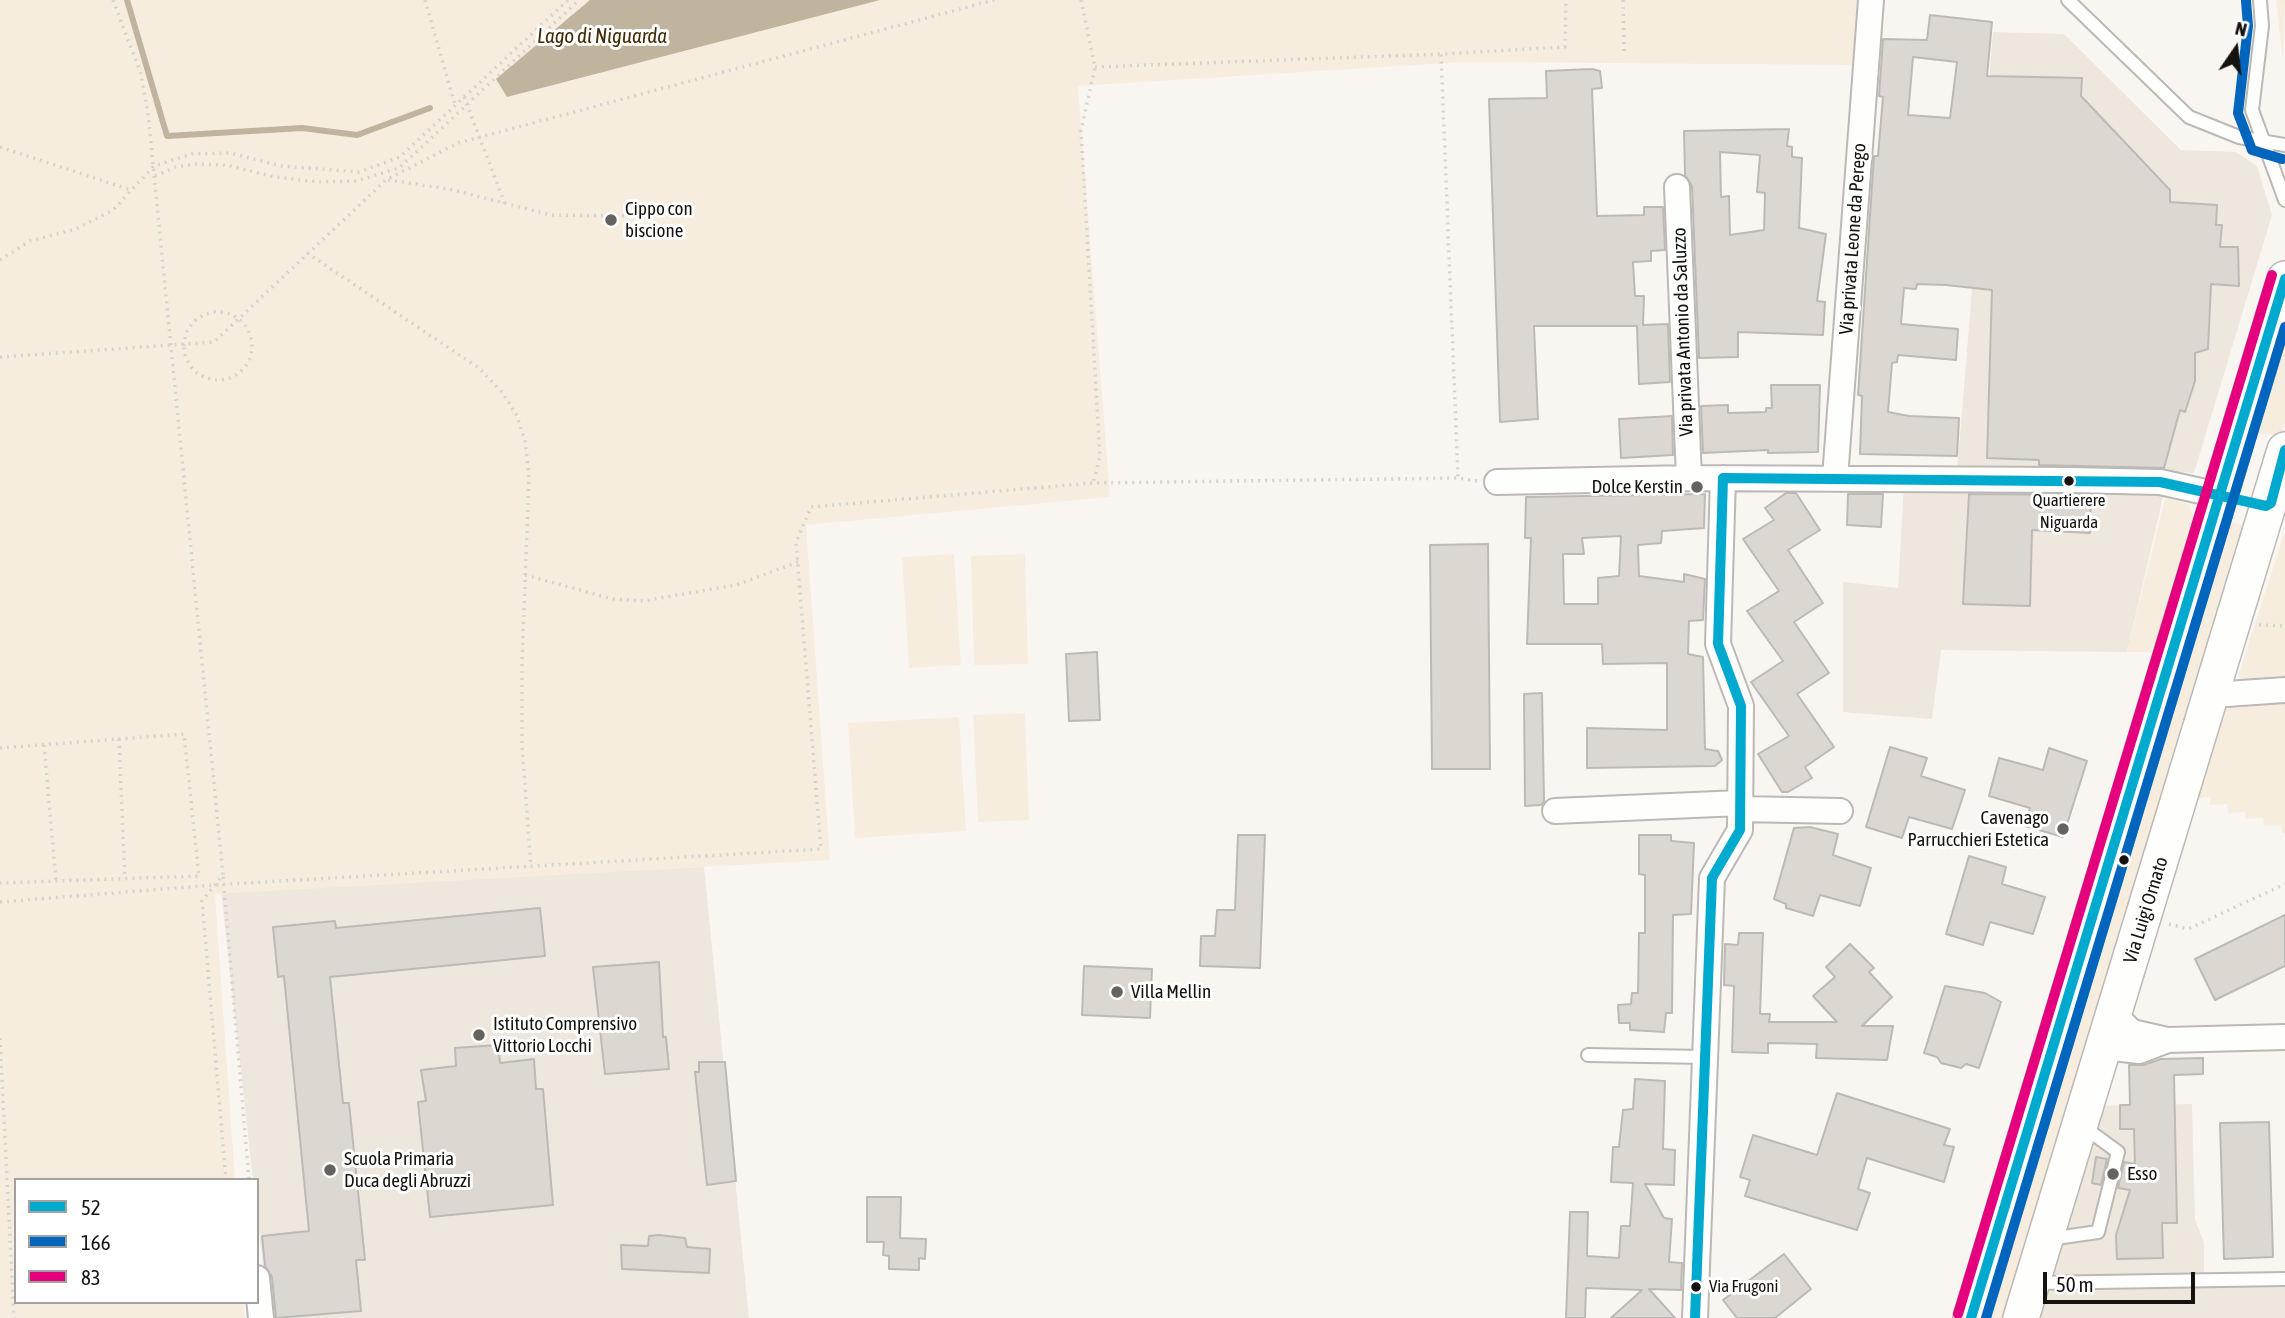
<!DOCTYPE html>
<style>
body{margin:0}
#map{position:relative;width:2285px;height:1318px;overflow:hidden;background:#f9f6f2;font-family:"Asap Condensed",sans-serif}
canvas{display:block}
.legend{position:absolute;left:14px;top:1178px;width:245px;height:126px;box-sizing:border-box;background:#fff;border:2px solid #a1a19f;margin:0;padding:9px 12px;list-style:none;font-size:21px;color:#151310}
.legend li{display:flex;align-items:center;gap:14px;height:35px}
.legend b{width:35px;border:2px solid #a1a19f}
.north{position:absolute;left:2201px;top:14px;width:70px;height:70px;-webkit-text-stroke:5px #fff;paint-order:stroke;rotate:14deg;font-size:19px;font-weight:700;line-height:28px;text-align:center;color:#151310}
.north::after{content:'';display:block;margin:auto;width:24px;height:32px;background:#151310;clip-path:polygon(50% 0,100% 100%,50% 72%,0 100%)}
.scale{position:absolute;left:2043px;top:1272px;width:152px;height:32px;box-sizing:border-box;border:4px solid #151310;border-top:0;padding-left:9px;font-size:21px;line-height:24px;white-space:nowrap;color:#151310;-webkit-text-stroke:5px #fff;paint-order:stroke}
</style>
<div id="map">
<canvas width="2285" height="1318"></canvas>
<ul class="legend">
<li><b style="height:9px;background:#00a9ce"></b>52</li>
<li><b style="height:9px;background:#0065bd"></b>166</li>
<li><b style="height:9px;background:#e5007d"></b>83</li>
</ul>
<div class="north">N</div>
<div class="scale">50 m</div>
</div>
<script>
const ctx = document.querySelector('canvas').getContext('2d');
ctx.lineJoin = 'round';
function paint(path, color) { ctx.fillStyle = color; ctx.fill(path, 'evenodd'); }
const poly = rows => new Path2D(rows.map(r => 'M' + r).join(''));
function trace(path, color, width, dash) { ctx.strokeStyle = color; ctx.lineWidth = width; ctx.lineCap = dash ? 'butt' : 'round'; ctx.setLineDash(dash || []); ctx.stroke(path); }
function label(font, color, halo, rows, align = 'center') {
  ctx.font = font + ' "Asap Condensed",sans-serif'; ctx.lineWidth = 6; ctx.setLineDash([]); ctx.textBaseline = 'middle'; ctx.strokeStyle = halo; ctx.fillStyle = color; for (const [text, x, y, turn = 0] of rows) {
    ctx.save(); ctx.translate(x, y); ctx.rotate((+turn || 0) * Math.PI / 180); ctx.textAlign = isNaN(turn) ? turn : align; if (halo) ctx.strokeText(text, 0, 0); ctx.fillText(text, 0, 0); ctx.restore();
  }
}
paint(poly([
 [1993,32,2064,34,2181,150,2236,152,2257,166,2272,215,2194,473,2169,471,2127,652,1941,650,1932,719,1843,712,1843,582,1898,588,1904,485,1956,485],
 [704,867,749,1318,269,1318,257,1214,257,1180,253,1180,221,890],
 [2192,1104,2195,1219,2204,1243,2204,1275,2285,1273,2285,1318,2025,1318,2091,1106]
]), '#eee7dd');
paint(poly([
 [0,0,1861,0,1854,65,1464,62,1078,86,1110,497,806,525,830,860,215,894,235,1180,16,1180,16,1302,243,1302,245,1318,0,1318],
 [2276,0,2285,0,2283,61],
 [2285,311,2285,423,2282,435,2247,433],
 [2165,498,2189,504,2194,520,2155,647,2152,652,2127,652],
 [2221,519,2254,529,2013,1318,1979,1318],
 [2285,531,2285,682,2247,685,2238,676],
 [954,554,961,665,909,668,902,557],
 [1025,554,1028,664,974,665,971,556],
 [2285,702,2285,833,2282,834,2281,826,2264,826,2263,818,2246,819,2245,812,2228,813,2227,804,2210,805,2210,797,2192,799,2220,708],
 [1025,713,1029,820,978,822,973,715],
 [959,717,966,831,855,838,848,723]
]), '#f7edde');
paint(poly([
 [590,0,880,0,507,97,496,79]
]), '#c0b49f');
trace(poly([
 [127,0,167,136,302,128,357,135,430,108]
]), '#c0b49f', 6);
const building = poly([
 [1930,15,1992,22,1987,76,2082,78,2081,96,2170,190,2170,202,2217,205,2216,225,2222,225,2220,247,2238,247,2239,286,2211,284,2208,349,2195,353,2195,381,2185,412,2180,410,2164,468,2039,465,2039,460,1987,458,1992,290,1946,285,1917,284,1916,289,1904,288,1901,324,1958,329,1956,360,1898,355,1897,362,1892,363,1888,412,1909,416,1959,418,1957,456,1860,454,1862,396,1858,395,1874,156,1878,156,1883,97,1879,96,1883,39,1927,40,1930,15],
 [1913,57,1957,62,1950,118,1908,115,1913,57],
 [1592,69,1600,71,1602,88,1592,89,1597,216,1644,215,1644,207,1663,207,1665,250,1651,251,1651,261,1633,262,1635,296,1644,296,1643,325,1668,324,1670,382,1639,384,1637,326,1534,326,1538,419,1500,422,1489,99,1547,98,1546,71,1592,69],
 [1789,129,1787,146,1792,147,1792,157,1802,158,1799,228,1826,234,1817,301,1825,302,1823,335,1738,332,1738,357,1699,358,1692,186,1685,175,1684,131,1789,129],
 [1720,152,1760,155,1757,192,1765,193,1764,230,1730,235,1729,196,1721,197,1720,152],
 [1771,385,1820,385,1818,452,1768,453,1768,450,1703,453,1701,406,1728,405,1728,413,1766,412,1766,408,1772,408,1771,385],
 [1672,416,1673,455,1621,458,1619,419,1672,416],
 [1786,493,1796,493,1820,530,1788,550,1823,603,1794,622,1829,673,1797,694,1834,747,1805,767,1812,778,1788,792,1782,792,1758,754,1789,736,1751,682,1783,661,1747,611,1779,591,1743,539,1774,520,1765,508,1786,493],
 [1705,494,1704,528,1662,531,1661,543,1638,545,1639,576,1684,582,1684,574,1705,579,1703,620,1689,621,1688,654,1703,657,1705,749,1718,751,1722,760,1715,766,1587,768,1587,728,1667,730,1667,663,1603,664,1602,644,1527,644,1531,538,1525,538,1526,497,1705,494],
 [1621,536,1619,576,1598,578,1598,604,1564,604,1563,554,1584,554,1582,538,1621,536],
 [1848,494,1883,494,1881,527,1847,525,1848,494],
 [1969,494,2091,495,2090,533,2032,530,2030,606,1963,604,1969,494],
 [1488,544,1490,769,1432,769,1430,545,1488,544],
 [1097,652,1100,720,1069,721,1066,654,1097,652],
 [1542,693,1544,801,1541,805,1525,806,1524,694,1542,693],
 [1890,747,1927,758,1921,776,1965,790,1952,829,1909,817,1902,838,1866,827,1890,747],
 [2049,748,2087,761,2063,837,2025,826,2030,808,1989,796,1999,758,2043,770,2049,748],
 [1810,827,1838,834,1833,855,1871,868,1860,906,1820,895,1813,916,1786,908,1786,904,1774,899,1794,828,1810,827],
 [1238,835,1265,835,1260,968,1200,966,1201,936,1215,936,1217,910,1235,910,1238,835],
 [1639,835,1671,835,1671,841,1694,843,1691,914,1673,915,1672,1013,1666,1013,1664,1032,1630,1030,1630,1023,1619,1023,1618,1005,1631,1004,1632,993,1638,993,1639,933,1645,933,1645,875,1639,874,1639,835],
 [1969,856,2006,867,2002,884,2045,897,2033,934,1990,922,1983,945,1946,934,1969,856],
 [540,908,545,956,330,977,343,1103,349,1103,365,1260,356,1260,361,1311,276,1318,272,1277,265,1266,262,1236,309,1231,284,976,278,977,273,927,335,921,336,928,540,908],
 [2285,915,2285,966,2215,1000,2195,959,2285,915],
 [1739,933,1763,933,1760,1014,1770,1014,1769,1022,1837,1022,1813,996,1835,977,1826,967,1850,944,1874,968,1869,972,1892,997,1862,1026,1893,1026,1887,1060,1816,1058,1817,1044,1768,1043,1768,1053,1732,1052,1734,986,1724,985,1725,944,1738,945,1739,933],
 [659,962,663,1037,666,1037,669,1069,605,1074,593,967,659,962],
 [1084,966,1152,969,1150,1018,1082,1015,1084,966],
 [1945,986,1985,993,2001,1002,1979,1068,1966,1064,1961,1068,1941,1063,1937,1057,1924,1053,1945,986],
 [498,1045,500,1063,534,1059,536,1089,543,1089,553,1205,430,1217,418,1102,426,1101,421,1070,456,1066,455,1048,498,1045],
 [2203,1058,2203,1074,2174,1075,2177,1223,2162,1223,2163,1258,2117,1259,2116,1235,2130,1190,2118,1188,2124,1162,2135,1164,2134,1129,2120,1129,2120,1105,2130,1105,2129,1065,2144,1065,2161,1059,2203,1058],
 [699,1062,725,1062,736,1181,707,1185,695,1072,699,1072,699,1062],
 [1635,1079,1665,1081,1663,1149,1675,1150,1674,1185,1645,1184,1664,1218,1672,1219,1669,1262,1682,1263,1681,1290,1649,1289,1675,1318,1611,1318,1642,1290,1586,1288,1585,1318,1566,1318,1570,1212,1588,1212,1587,1256,1619,1258,1621,1226,1630,1226,1633,1183,1611,1182,1613,1147,1619,1147,1623,1110,1633,1109,1635,1079],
 [1837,1093,1950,1129,1944,1145,1954,1147,1944,1182,1867,1158,1858,1189,1870,1193,1857,1230,1745,1196,1750,1180,1740,1177,1753,1135,1817,1155,1837,1093],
 [2269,1122,2273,1257,2224,1259,2220,1123,2269,1122],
 [2096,1157,2107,1159,2101,1185,2092,1183,2096,1157],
 [867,1197,901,1197,900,1238,926,1239,925,1259,919,1258,919,1270,889,1269,889,1256,883,1255,884,1242,867,1242,867,1197],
 [659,1235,685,1238,687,1247,710,1249,709,1273,622,1269,621,1245,648,1246,649,1236,659,1235],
 [1784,1254,1811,1289,1775,1318,1737,1318,1723,1300,1784,1254]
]);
paint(building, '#dcd7d0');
trace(building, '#bcbab7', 2);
const service = poly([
 [2068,0,2189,117,2239,137,2285,145],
 [2260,0,2262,26,2252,110,2285,200],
 [1588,1055,1706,1057],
 [2049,1239,2098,1232,2118,1152,2081,1125],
 [2034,1283,2285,1279]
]);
const minor = poly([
 [1677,187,1689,478],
 [1835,478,1871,0],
 [1497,482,1689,478,2070,480,2160,482,2219,495],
 [2212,695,2285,690],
 [1741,809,1840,811],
 [1555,811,1740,803],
 [2114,1015,2132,1032,2167,1040,2285,1037],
 [2105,1047,2139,1051,2165,1041],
 [257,1278,261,1318],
 [1695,1318,1712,878,1740,830,1741,706,1718,644,1723,478]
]);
const secondary = poly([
 [1971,1318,2285,279],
 [2021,1318,2285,450]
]);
trace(service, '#bbb8b6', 16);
trace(minor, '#bbb8b6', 28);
trace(secondary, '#bbb8b6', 38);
trace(poly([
 [113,0,141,74,148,113,223,875,202,901,226,1180],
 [425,0,455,105],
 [1081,0,1095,67,1081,131,1100,457,1093,483],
 [1623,0,1624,53],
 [1095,67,1441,54],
 [464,97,505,204],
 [0,147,131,190],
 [155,176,176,167,195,164,226,165,275,177,318,182,357,181,399,168,579,0],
 [388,180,449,189,551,215,643,216],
 [307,253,479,368,502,392,516,414,525,440,529,477,522,662,522,745,531,867],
 [0,260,30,241,76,229,113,210,154,166,192,154,230,153,282,166,359,172,400,157,568,0],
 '184 346a34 34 0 1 1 68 0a34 34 0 1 1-68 0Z',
 [0,357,214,342,386,180,458,143,994,0],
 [1477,481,1458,478,1441,54,1565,47,1566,0],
 [525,575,613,599,643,601,736,585,798,562],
 [2259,625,2285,626],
 [119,739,125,878],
 [44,745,56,881],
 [0,748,184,734,199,876,0,883],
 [223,877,249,1180],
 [0,902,214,885,821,849,796,543,811,507,1093,483,1458,478],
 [2169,924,2188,929,2285,884],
 [0,1038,14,1318]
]), '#d4d3d2', 3.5, [2, 5]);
trace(service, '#fefefd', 12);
trace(minor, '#fefefd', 24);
trace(secondary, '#fefefd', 35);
trace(poly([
 [1695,1318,1712,878,1740,830,1741,706,1718,644,1723,478,2160,482,2266,506,2271,503,2285,450],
 [1971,1318,2285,279]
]), '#00a9ce', 10);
trace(poly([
 [2246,1,2248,26,2238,113,2252,150,2282,159],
 [1986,1318,2285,327]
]), '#0065bd', 10);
trace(poly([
 [1958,1314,2272,275]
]), '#e5007d', 10);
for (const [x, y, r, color] of [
 [611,220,7,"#65625f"],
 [2069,481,6,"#151310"],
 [1697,487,7,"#65625f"],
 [2063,829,7,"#65625f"],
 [2124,860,6,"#151310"],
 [1117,992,7,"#65625f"],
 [479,1035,7,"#65625f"],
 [330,1170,7,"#65625f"],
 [2113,1174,7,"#65625f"],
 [1696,1287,6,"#151310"]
]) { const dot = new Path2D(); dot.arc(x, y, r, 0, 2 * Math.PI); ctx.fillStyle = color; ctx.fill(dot); trace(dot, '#fff', 2.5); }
label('17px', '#151310', '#fff', [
 ["Quartierere",2069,501],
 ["Niguarda",2069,523],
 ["Via Frugoni",1709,1287,"left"]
]);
label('19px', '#151310', '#fff', [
 ["Cippo con",625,209],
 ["biscione",625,231],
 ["Dolce Kerstin",1683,487,"right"],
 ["Cavenago",2049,818,"right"],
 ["Parrucchieri Estetica",2049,840,"right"],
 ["Villa Mellin",1131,992],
 ["Istituto Comprensivo",493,1024],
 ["Vittorio Locchi",493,1046],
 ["Scuola Primaria",344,1159],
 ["Duca degli Abruzzi",344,1181],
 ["Esso",2127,1174]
], 'left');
label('19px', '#151310', '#fff', [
 ["Via privata Leone da Perego",1853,239,-86],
 ["Via privata Antonio da Saluzzo",1683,332,-92],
 ["Via Luigi Ornato",2146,910,-73]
]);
label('italic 21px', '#402c06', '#fff', [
 ["Lago di Niguarda",602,36]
]);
</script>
